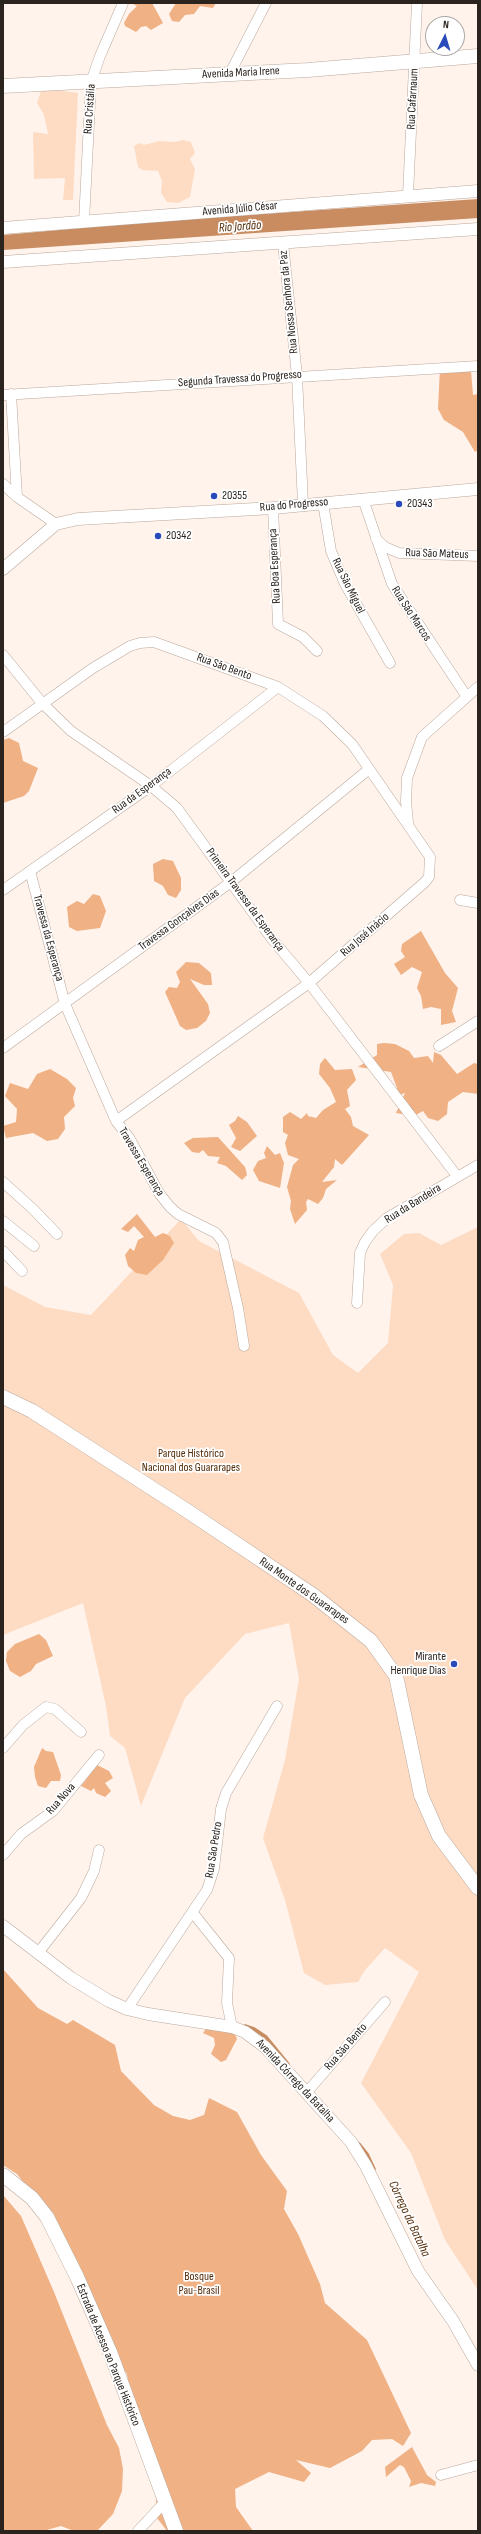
<!DOCTYPE html>
<meta charset="utf-8">
<style>
body{margin:0}
#map{position:relative;width:481px;height:2534px;overflow:hidden;background:#fff3ec;font-family:"Sofia Sans Condensed",sans-serif}
canvas{display:block}
.frame{position:absolute;inset:0;border:4px solid #2a231e;pointer-events:none}
.north{position:absolute;left:425px;top:16px;width:40px;height:40px;box-sizing:border-box;background:#fff;border:1px solid #aaa7a5;border-radius:50%;rotate:5deg;font-size:11px;font-weight:700;line-height:16px;text-align:center;color:#2a231e}
.north::after{content:'';display:block;margin:auto;width:14px;height:18px;background:#294ab9;clip-path:polygon(50% 0,100% 100%,50% 72%,0 100%)}
</style>
<div id="map">
<canvas width="481" height="2534"></canvas>
<div class="frame"></div>
<div class="north">N</div>
</div>
<script>
const ctx = document.querySelector('canvas').getContext('2d');
ctx.lineJoin = 'round';
function paint(path, color) { ctx.fillStyle = color; ctx.fill(path, 'evenodd'); }
const poly = rows => new Path2D(rows.map(r => 'M' + r).join(''));
function trace(path, color, width, dash) { ctx.strokeStyle = color; ctx.lineWidth = width; ctx.lineCap = dash ? 'butt' : 'round'; ctx.setLineDash(dash || []); ctx.stroke(path); }
function label(font, color, halo, rows, align = 'center') {
  ctx.font = font + ' "Sofia Sans Condensed",sans-serif'; ctx.lineWidth = 3.5; ctx.setLineDash([]); ctx.textBaseline = 'middle'; ctx.strokeStyle = halo; ctx.fillStyle = color; for (const [text, x, y, turn = 0] of rows) {
    ctx.save(); ctx.translate(x, y); ctx.rotate((+turn || 0) * Math.PI / 180); ctx.textAlign = isNaN(turn) ? turn : align; if (halo) ctx.strokeText(text, 0, 0); ctx.fillText(text, 0, 0); ctx.restore();
  }
}
paint(poly([
 [42,88,78,93,73,200,63,200,65,178,34,179,33,132,48,134,44,115,37,103],
 [183,140,191,142,195,153,190,159,195,169,190,197,178,203,167,202,161,193,162,181,158,171,142,170,138,167,134,146,139,143,144,145,159,141,175,142],
 [181,1219,199,1241,299,1293,333,1355,358,1373,388,1343,393,1285,380,1254,404,1234,419,1233,441,1245,478,1227,478,2290,445,2240,411,2153,361,2083,419,1972,385,1948,365,1970,358,1982,325,1985,304,1973,285,1900,263,1838,285,1760,299,1679,289,1623,245,1634,185,1698,141,1806,125,1748,110,1736,106,1706,83,1603,3,1635,3,1285,45,1307,91,1315]
]), '#fedcc4');
paint(poly([
 [131,3,152,3,163,23,151,30,146,26,141,27,136,32,125,26,124,23,129,14,137,6],
 [176,3,216,3,213,8,200,6,194,14,185,15,179,22,172,21,169,14],
 [440,368,471,371,473,395,478,394,478,450,475,452,463,432,444,420,438,409],
 [9,738,19,743,23,761,38,768,29,791,24,796,3,803,3,740],
 [163,859,173,861,181,878,181,890,176,898,168,895,163,886,154,881,153,864],
 [93,894,100,896,106,911,100,928,77,931,69,927,67,907,77,901,84,904],
 [421,931,445,973,458,988,452,1011,456,1022,441,1025,441,1009,431,1007,423,1009,421,996,417,988,422,972,412,967,401,975,394,964,405,957,401,951,402,944],
 [186,962,199,963,211,973,212,985,204,985,190,979,208,1004,210,1013,206,1021,197,1028,186,1030,180,1026,165,992,169,987,177,988,180,982,176,972],
 [384,1043,395,1044,409,1051,414,1058,428,1056,433,1063,434,1052,441,1055,457,1074,474,1063,478,1064,478,1094,463,1092,448,1102,447,1114,438,1121,428,1118,423,1111,414,1116,396,1113,405,1093,397,1096,397,1088,391,1072,358,1067,377,1055,377,1044],
 [325,1058,335,1070,352,1069,356,1080,347,1090,350,1106,345,1109,351,1117,353,1126,369,1135,342,1165,335,1159,334,1167,322,1182,337,1180,326,1189,323,1198,318,1204,308,1199,306,1202,307,1210,295,1224,290,1209,291,1201,287,1187,293,1165,299,1159,288,1155,285,1143,288,1135,283,1132,283,1117,290,1112,301,1119,307,1113,308,1116,316,1118,323,1110,336,1102,330,1088,319,1074,320,1064],
 [50,1069,67,1079,76,1088,73,1098,75,1106,64,1117,65,1129,58,1139,47,1141,33,1133,6,1138,3,1126,16,1122,17,1109,5,1096,10,1083,28,1089,37,1074],
 [238,1116,247,1122,257,1136,240,1151,231,1147,236,1138,229,1125,235,1121],
 [218,1137,245,1167,247,1175,242,1180,226,1166,217,1163,220,1157,208,1156,203,1150,199,1153,192,1152,184,1143,193,1138],
 [267,1146,275,1155,280,1153,284,1163,280,1188,259,1181,253,1170,258,1161,266,1158,264,1153],
 [137,1214,155,1237,163,1233,170,1236,174,1243,163,1260,147,1275,136,1273,128,1266,125,1255,130,1248,134,1251,138,1240,144,1237,134,1226,128,1232,121,1229],
 [39,1634,46,1640,53,1656,36,1664,31,1671,20,1677,10,1671,6,1661,7,1652,15,1644],
 [42,1748,46,1751,53,1752,61,1775,60,1781,51,1781,46,1788,38,1786,35,1777,34,1767],
 [97,1765,109,1771,113,1778,105,1783,111,1791,105,1797,96,1793,94,1788,91,1791,81,1786],
 [3,1969,38,2008,67,2024,73,2020,115,2045,121,2071,154,2105,173,2116,190,2120,204,2115,209,2098,237,2112,261,2155,287,2191,284,2209,298,2234,320,2284,325,2303,367,2340,411,2433,403,2446,392,2439,372,2440,362,2451,330,2468,296,2460,311,2473,304,2482,269,2472,235,2489,236,2507,253,2531,167,2531,157,2518,156,2498,144,2464,131,2407,127,2374,105,2343,32,2193,17,2174,3,2165],
 [207,2027,234,2032,237,2039,226,2060,221,2062,211,2054,215,2045,214,2038,203,2033],
 [3,2195,21,2216,54,2292,107,2425,119,2448,123,2469,122,2491,113,2514,97,2531,74,2531,61,2526,43,2531,3,2531],
 [412,2447,427,2475,436,2482,435,2486,421,2483,409,2487,411,2481,404,2467,400,2465,386,2477,385,2467]
]), '#f0b184');
paint(poly([
 [478,199,478,218,3,250,3,235,148,222]
]), '#c88c60');
trace(poly([
 [245,2026,254,2029,266,2037,288,2064],
 [359,2144,367,2154,374,2169]
]), '#c88c60', 3.5);
const minor = poly([
 [230,73,266,3],
 [408,195,417,3],
 [84,222,91,82,100,56,123,3],
 [283,243,297,376,303,504],
 [11,394,17,497],
 [3,395,478,366],
 [3,484,17,497,56,524],
 [363,499,392,584,467,697],
 [323,503,331,551,345,584,390,663],
 [273,508,278,624,303,637,317,651],
 [376,539,385,547,399,553,478,556],
 [3,655,42,703,71,731,151,786,177,808,272,939,309,983,457,1176],
 [3,732,93,668,130,646,140,643,154,642,278,687,323,716,352,744,430,857,429,877,425,882,309,983,116,1121],
 [408,823,406,801,407,778,422,737,478,687],
 [30,871,65,1004,116,1121,130,1139,159,1193,170,1207,178,1214,216,1233,223,1242,238,1308,244,1346],
 [3,890,151,786,278,687],
 [460,900,478,903],
 [439,1046,478,1021],
 [3,1048,231,882,368,770],
 [3,1182,33,1209,57,1234],
 [3,1221,34,1246],
 [3,1251,22,1271],
 [357,1303,360,1253,365,1242,373,1231,387,1218,478,1165],
 [3,1748,23,1725,46,1707,55,1709,81,1732],
 [3,1855,21,1834,53,1811,99,1755],
 [193,1913,229,1958,227,2003,232,2027],
 [38,1953,81,1898,94,1871,99,1850],
 [127,2009,207,1890,214,1869,221,1809,226,1793,277,1706],
 [307,2092,385,2002],
 [441,2475,478,2465],
 [138,2531,164,2503]
]);
const tertiary = poly([
 [3,228,478,191],
 [3,262,478,229],
 [3,569,56,524,78,519,273,508,478,489],
 [3,1926,71,1978,109,2001,127,2009,148,2014,232,2027,245,2032,265,2047,351,2142,366,2166,418,2271,453,2321,478,2365]
]);
const secondary = poly([
 [3,86,308,70,478,56],
 [3,1397,32,1411,189,1512,313,1595,371,1641,396,1676,421,1795,439,1836,478,1888],
 [3,2175,32,2198,47,2217,77,2277,110,2352,176,2531]
]);
trace(minor, '#baa89c', 11);
trace(tertiary, '#baa89c', 13);
trace(secondary, '#baa89c', 15);
trace(minor, '#fff', 10);
trace(tertiary, '#fff', 12);
trace(secondary, '#fff', 14);
for (const [x, y, r, color] of [
 [214,496,4,"#294ab9"],
 [399,504,4,"#294ab9"],
 [158,536,4,"#294ab9"],
 [454,1664,4,"#294ab9"]
]) { const dot = new Path2D(); dot.arc(x, y, r, 0, 2 * Math.PI); ctx.fillStyle = color; ctx.fill(dot); trace(dot, '#fff', 1.5); }
label('12px', '#2a231e', '#fff', [
 ["Avenida Maria Irene",241,73,-3],
 ["Rua Cafarnaum",413,99,-87],
 ["Rua Cristália",90,109,-86],
 ["Avenida Júlio César",240,209,-5],
 ["Rua Nossa Senhora da Paz",289,302,-96],
 ["Segunda Travessa do Progresso",240,379,-4],
 ["Rua do Progresso",294,505,-5],
 ["Rua São Mateus",437,554,2],
 ["Rua Boa Esperança",275,566,-93],
 ["Rua São Miguel",348,586,64],
 ["Rua São Marcos",411,614,57],
 ["Rua São Bento",224,667,20],
 ["Rua da Esperança",142,791,-36],
 ["Primeira Travessa da Esperança",245,900,54],
 ["Travessa Gonçalves Dias",179,920,-36],
 ["Rua José Inácio",365,935,-41],
 ["Travessa da Esperança",48,938,75],
 ["Travessa Esperança",141,1162,59],
 ["Rua da Bandeira",413,1204,-32],
 ["Rua Monte dos Guararapes",304,1591,35],
 ["Rua Nova",61,1799,-49],
 ["Rua São Pedro",214,1850,-81],
 ["Rua São Bento",346,2047,-49],
 ["Avenida Córrego da Batalha",295,2081,47],
 ["Estrada de Acesso ao Parque Histórico",108,2355,68]
]);
label('12px', '#2a231e', '#fff', [
 ["20355",222,496],
 ["20343",407,504],
 ["20342",166,536],
 ["Mirante",446,1657,"right"],
 ["Henrique Dias",446,1671,"right"]
], 'left');
label('12px', '#532b08', '#fff', [
 ["Parque Histórico",191,1454],
 ["Nacional dos Guararapes",191,1468],
 ["Bosque",199,2277],
 ["Pau-Brasil",199,2291]
]);
label('italic 13px', '#542c09', '#fff', [
 ["Rio Jordão",240,227,-4],
 ["Córrego da Batalha",409,2219,65]
]);
</script>
